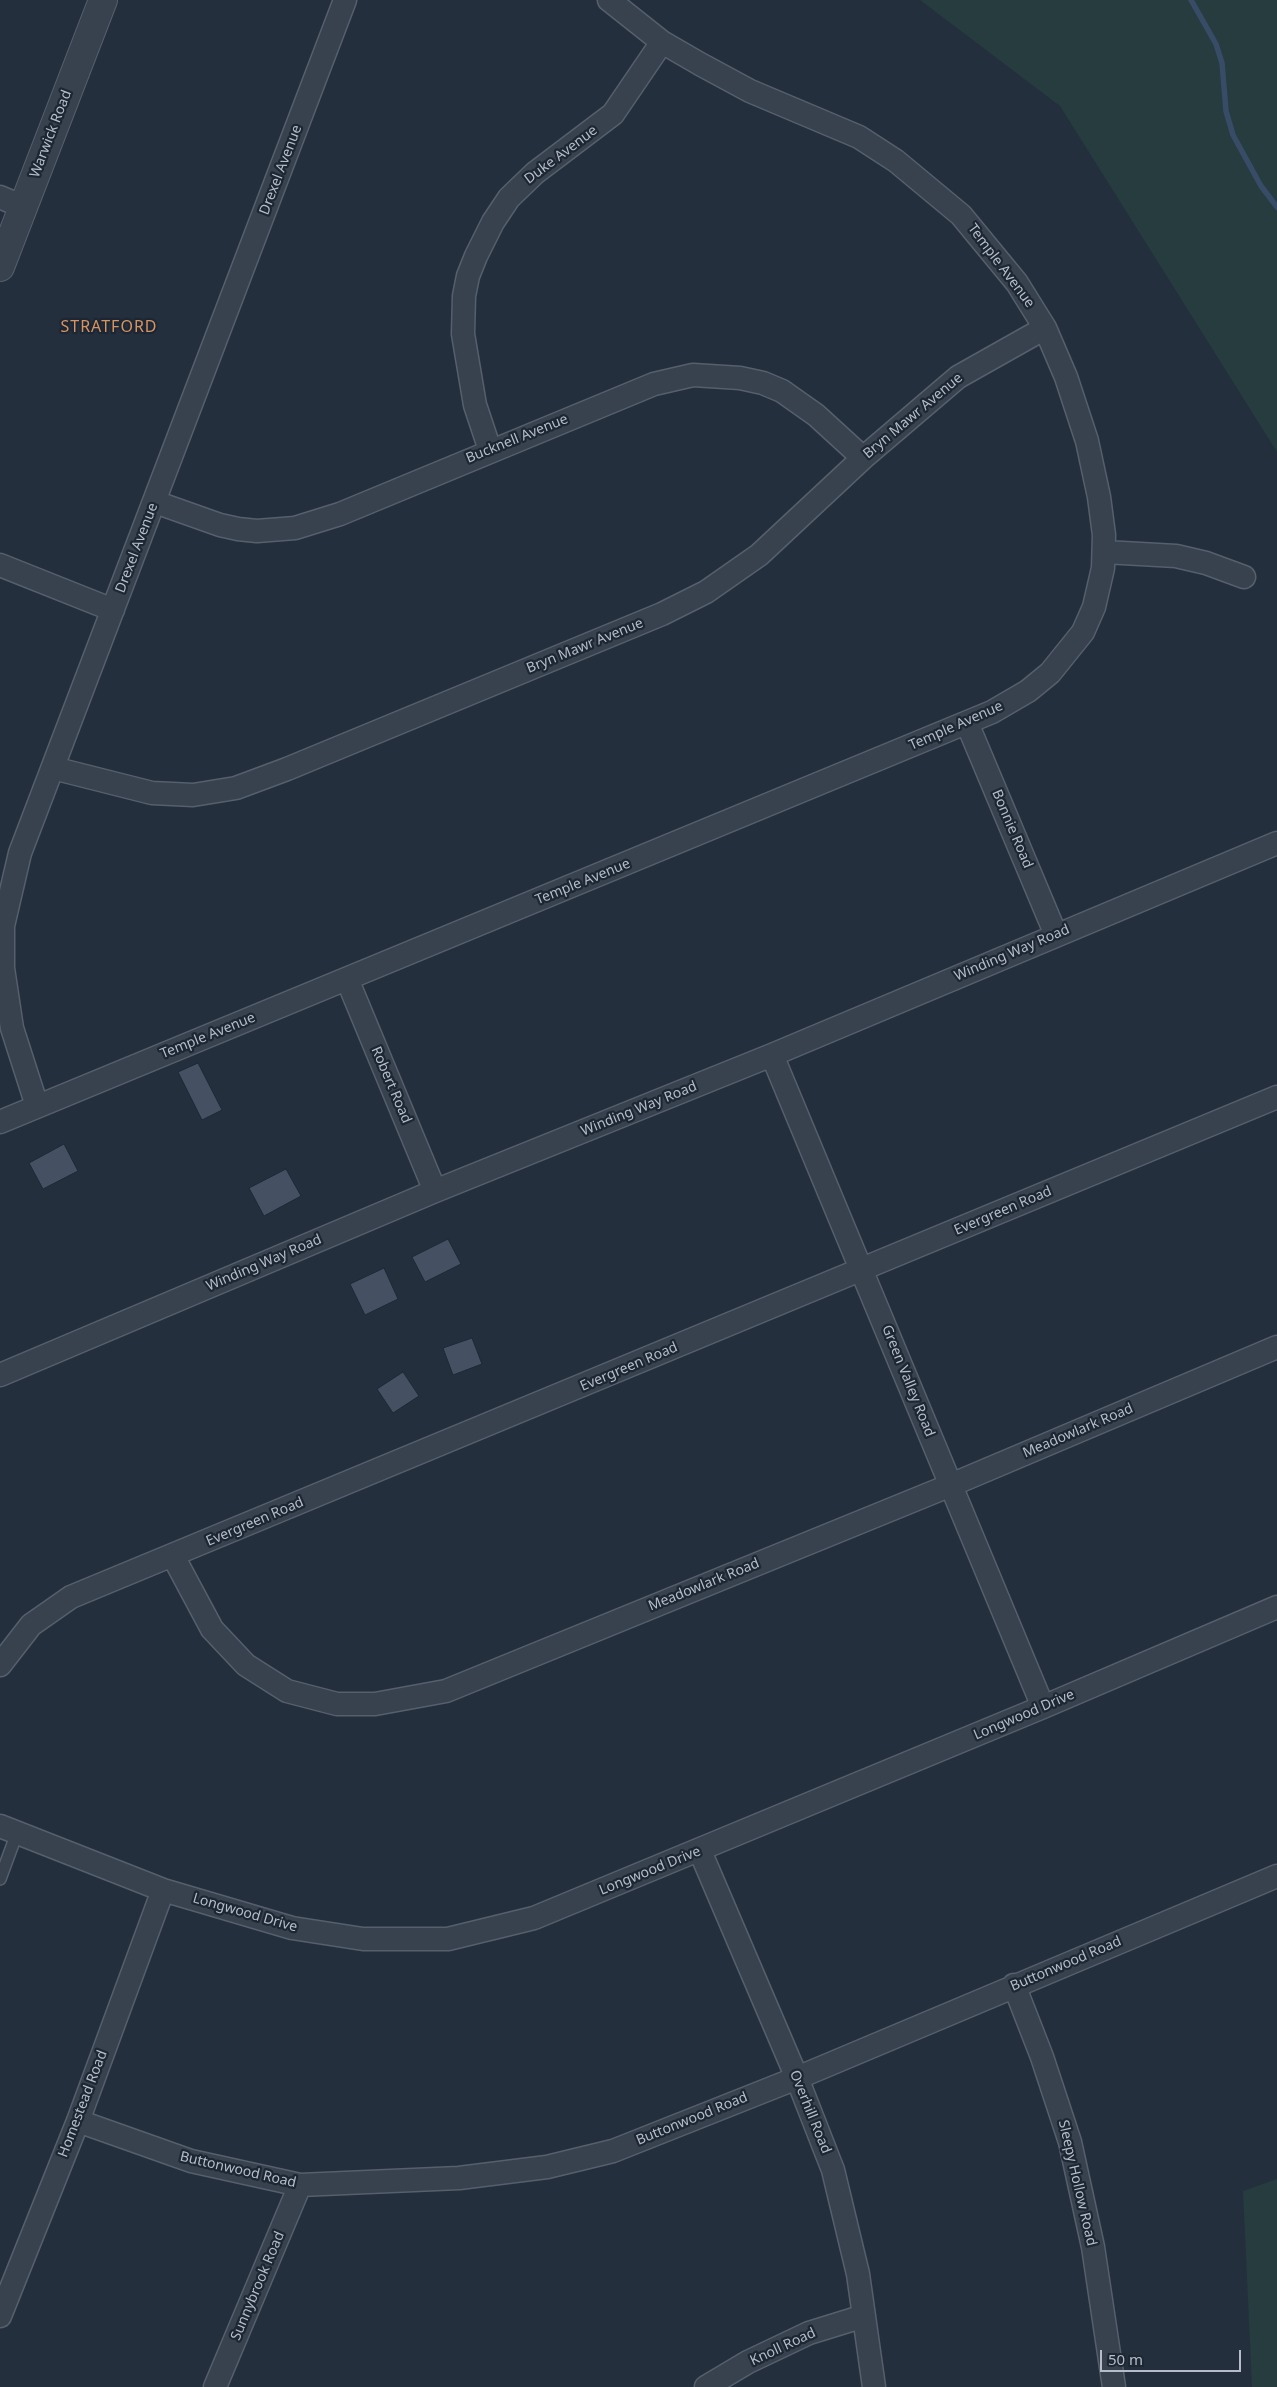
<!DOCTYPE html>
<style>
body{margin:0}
#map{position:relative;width:1277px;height:2387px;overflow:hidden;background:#242f3e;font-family:"Noto Sans",sans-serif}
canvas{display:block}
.scale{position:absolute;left:1100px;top:2350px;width:141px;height:22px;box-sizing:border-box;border:2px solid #b4bcc9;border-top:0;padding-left:6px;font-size:15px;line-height:18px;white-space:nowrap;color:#b4bcc9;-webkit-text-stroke:4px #1d2633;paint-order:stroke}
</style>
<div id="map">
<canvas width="1277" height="2387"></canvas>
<div class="scale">50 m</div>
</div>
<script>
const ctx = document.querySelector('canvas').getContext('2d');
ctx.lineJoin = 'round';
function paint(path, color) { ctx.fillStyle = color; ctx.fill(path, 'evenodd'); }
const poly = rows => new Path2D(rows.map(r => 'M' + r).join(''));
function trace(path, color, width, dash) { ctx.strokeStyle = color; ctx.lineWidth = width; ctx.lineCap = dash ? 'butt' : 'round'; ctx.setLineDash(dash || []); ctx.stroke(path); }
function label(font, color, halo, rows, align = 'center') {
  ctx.font = font + ' "Noto Sans",sans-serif'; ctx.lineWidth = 4.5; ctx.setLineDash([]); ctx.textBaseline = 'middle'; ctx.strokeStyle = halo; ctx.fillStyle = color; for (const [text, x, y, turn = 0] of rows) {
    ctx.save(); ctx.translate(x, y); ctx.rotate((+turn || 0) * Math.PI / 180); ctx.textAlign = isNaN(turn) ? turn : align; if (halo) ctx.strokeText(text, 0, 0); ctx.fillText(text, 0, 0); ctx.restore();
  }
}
paint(poly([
 [920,0,1277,0,1277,452,1060,106],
 [1277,2179,1277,2387,1252,2387,1243,2191]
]), '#263c3f');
trace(poly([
 [1191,0,1216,44,1222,63,1226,111,1233,135,1261,186,1277,207]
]), '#394c67', 5.5);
const building = poly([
 [198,1063,222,1110,202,1120,178,1072,198,1063],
 [64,1144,78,1171,43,1189,29,1163,64,1144],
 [286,1169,301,1196,264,1216,249,1188,286,1169],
 [448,1239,461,1264,425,1282,412,1257,448,1239],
 [384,1268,398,1299,365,1315,350,1284,384,1268],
 [472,1338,482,1364,453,1375,443,1348,472,1338],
 [403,1372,419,1396,393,1413,377,1389,403,1372]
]);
paint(building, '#455162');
trace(building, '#1f2835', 1);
const service = poly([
 [0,1879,17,1833]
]);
const minor = poly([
 [0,197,23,207],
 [490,450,475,405,463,334,464,296,468,276,476,256,493,222,509,198,535,173,613,114,662,42],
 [155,502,220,525,238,529,257,531,295,528,340,514,654,384,693,375,740,378,763,383,782,391,816,415,863,458],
 [1105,552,1176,556,1206,563,1244,577],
 [0,565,113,610],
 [967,723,1056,935],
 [53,768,152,793,193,795,236,788,287,769,662,614,706,592,759,555,863,458,958,377,1045,328],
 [347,979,435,1191],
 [772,1055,1043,1707],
 [37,1106,12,1028,3,968,3,926,20,853,345,0],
 [0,1122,992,712,1028,691,1050,673,1083,632,1094,607,1103,568,1104,535,1099,497,1087,441,1066,377,1045,328,1017,283,961,215,896,161,859,137,750,91,700,64,662,42,609,0],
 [0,1375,435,1191,772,1055,1277,843],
 [173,1556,212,1629,246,1665,287,1691,337,1704,375,1704,446,1691,951,1485,1277,1347],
 [0,1665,31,1625,71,1597,1277,1097],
 [0,1826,163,1890,292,1928,363,1939,448,1939,534,1918,1043,1707,1277,1607],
 [700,1851,797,2078,833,2170,858,2274,874,2387],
 [1014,1985,1042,2057,1070,2142,1093,2247,1114,2387],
 [78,2121,191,2161,300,2185,459,2178,547,2167,613,2151,797,2078,1277,1876],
 [0,2316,78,2121,163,1890],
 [215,2387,300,2185],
 [706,2387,748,2362,809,2333,864,2316]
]);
const tertiary = poly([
 [0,267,103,0]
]);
trace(service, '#565f6c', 14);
trace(minor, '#565f6c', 25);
trace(tertiary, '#565f6c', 30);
trace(service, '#38414e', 11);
trace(minor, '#38414e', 22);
trace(tertiary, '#38414e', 28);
label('14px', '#b4bcc9', '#1d2633', [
 ["Warwick Road",51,134,-69],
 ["Duke Avenue",561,155,-37],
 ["Drexel Avenue",281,170,-69],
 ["Temple Avenue",1001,266,53],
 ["Bryn Mawr Avenue",913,416,-40],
 ["Bucknell Avenue",517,439,-22],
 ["Drexel Avenue",137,548,-69],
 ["Bryn Mawr Avenue",585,646,-22],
 ["Temple Avenue",956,726,-24],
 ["Bonnie Road",1012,829,67],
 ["Temple Avenue",583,882,-22],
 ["Winding Way Road",1012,953,-23],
 ["Temple Avenue",208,1036,-22],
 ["Robert Road",391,1085,67],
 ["Winding Way Road",639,1109,-22],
 ["Evergreen Road",1003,1211,-23],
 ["Winding Way Road",264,1263,-23],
 ["Evergreen Road",629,1367,-23],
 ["Green Valley Road",908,1381,68],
 ["Meadowlark Road",1078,1431,-23],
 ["Evergreen Road",255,1522,-23],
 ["Meadowlark Road",704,1585,-22],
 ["Longwood Drive",1024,1715,-23],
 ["Longwood Drive",650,1871,-22],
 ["Longwood Drive",245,1913,16],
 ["Buttonwood Road",1066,1964,-23],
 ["Homestead Road",83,2104,-69],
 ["Overhill Road",810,2112,68],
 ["Buttonwood Road",692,2119,-22],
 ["Buttonwood Road",238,2170,13],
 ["Sleepy Hollow Road",1077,2183,77],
 ["Sunnybrook Road",258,2286,-67],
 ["Knoll Road",783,2347,-25]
]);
ctx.letterSpacing = '1px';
label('16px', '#d59563', '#1d2633', [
 ["STRATFORD",109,327]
]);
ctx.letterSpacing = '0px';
</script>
